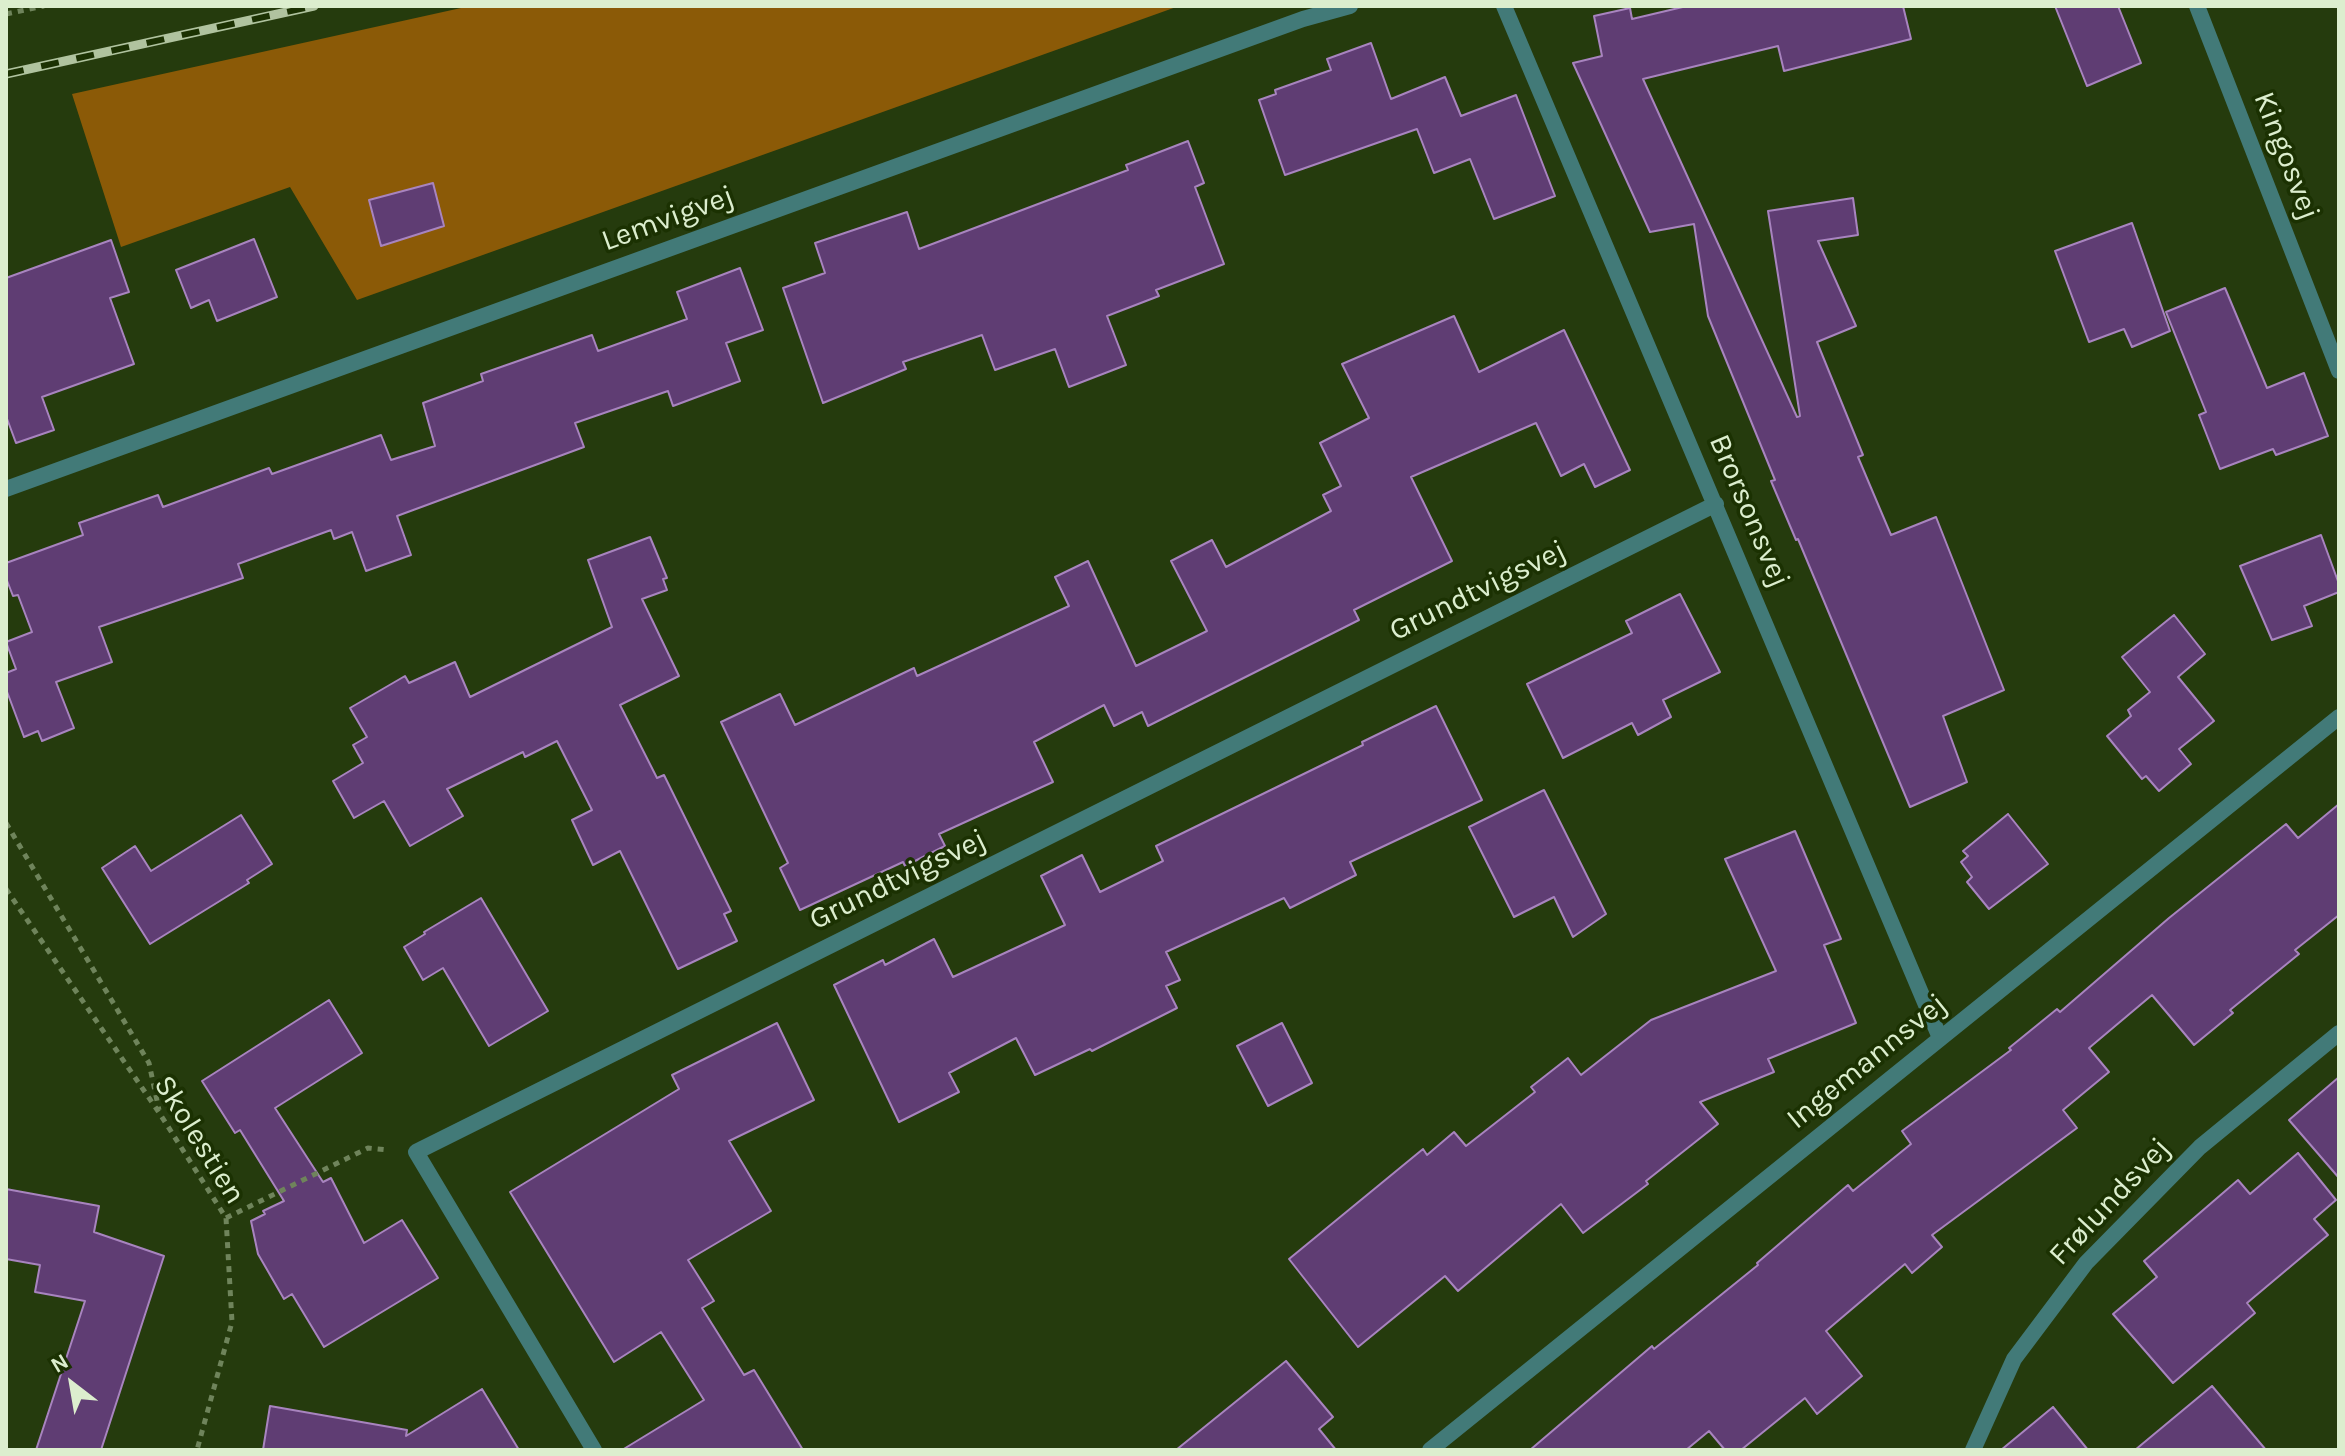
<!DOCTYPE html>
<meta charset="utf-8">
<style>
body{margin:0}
#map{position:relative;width:2345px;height:1456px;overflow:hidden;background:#253b0d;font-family:Karla,sans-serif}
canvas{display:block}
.frame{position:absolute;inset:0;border:8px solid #dceece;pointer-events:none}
.north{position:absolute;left:32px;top:1344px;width:80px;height:80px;-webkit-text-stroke:6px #1b3102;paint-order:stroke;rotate:329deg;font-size:22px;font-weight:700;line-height:32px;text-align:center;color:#dceece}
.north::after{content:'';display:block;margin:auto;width:28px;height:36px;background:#dceece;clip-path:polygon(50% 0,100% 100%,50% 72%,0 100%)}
</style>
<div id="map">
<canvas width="2345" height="1456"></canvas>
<div class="frame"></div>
<div class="north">N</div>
</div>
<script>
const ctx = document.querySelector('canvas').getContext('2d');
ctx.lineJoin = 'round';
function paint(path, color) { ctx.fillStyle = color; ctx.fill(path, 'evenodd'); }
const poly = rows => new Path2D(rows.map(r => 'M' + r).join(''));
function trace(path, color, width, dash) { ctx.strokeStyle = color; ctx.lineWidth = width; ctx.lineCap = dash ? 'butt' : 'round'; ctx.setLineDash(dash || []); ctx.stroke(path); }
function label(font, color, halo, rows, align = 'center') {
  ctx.font = font + ' Karla,sans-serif'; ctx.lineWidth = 7; ctx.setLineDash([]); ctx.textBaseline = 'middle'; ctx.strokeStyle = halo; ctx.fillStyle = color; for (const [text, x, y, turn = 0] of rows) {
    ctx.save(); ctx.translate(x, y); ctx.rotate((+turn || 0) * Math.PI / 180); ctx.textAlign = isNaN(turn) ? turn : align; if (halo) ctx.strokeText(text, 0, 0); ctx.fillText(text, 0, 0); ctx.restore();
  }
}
paint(poly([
 [470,6,1179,6,357,300,290,187,121,247,72,94]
]), '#8b5a07');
const building = poly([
 [1687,6,1903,6,1911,39,1784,71,1778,46,1643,79,1797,417,1800,416,1768,211,1853,198,1858,235,1818,241,1856,326,1817,342,1863,455,1858,457,1891,535,1936,517,2004,690,1943,716,1967,782,1910,807,1798,539,1796,540,1771,481,1775,480,1708,316,1694,224,1650,232,1573,63,1602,56,1594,16,1630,8,1632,19,1687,6],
 [2055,6,2118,6,2141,63,2087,86,2055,6],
 [1371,43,1391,99,1445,77,1461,116,1516,95,1555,196,1494,219,1470,159,1434,173,1417,129,1285,175,1259,100,1276,94,1275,90,1331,70,1327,59,1371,43],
 [1188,141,1204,183,1195,187,1224,264,1156,290,1159,296,1107,316,1126,365,1069,387,1055,349,995,370,982,335,903,362,906,369,823,403,783,288,825,273,815,243,907,212,919,249,1128,170,1126,165,1188,141],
 [433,183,444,226,381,246,369,200,433,183],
 [2132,223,2170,331,2132,347,2124,329,2089,342,2055,251,2132,223],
 [254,239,277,297,217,321,209,300,191,308,176,270,254,239],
 [111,240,129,292,110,298,134,364,42,397,54,430,16,443,6,416,6,278,111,240],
 [740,268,763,330,726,343,740,381,673,406,668,391,575,423,584,447,397,516,411,555,366,571,352,532,334,539,331,530,238,564,243,578,99,627,112,662,56,682,74,728,42,741,38,731,24,737,6,689,6,673,16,669,6,642,32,632,18,595,13,596,6,578,6,563,83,535,79,523,158,495,163,507,269,468,272,474,381,435,391,460,435,446,423,403,483,381,481,374,592,335,598,351,687,319,677,292,740,268],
 [2225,288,2267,388,2304,373,2328,436,2276,455,2273,449,2220,469,2199,415,2206,412,2166,312,2225,288],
 [1454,316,1479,372,1564,330,1630,470,1595,487,1584,464,1561,476,1536,423,1411,477,1452,561,1354,610,1359,620,1148,726,1142,712,1114,726,1104,705,1034,742,1053,782,939,834,945,846,905,866,903,862,800,910,780,868,788,863,721,722,780,694,795,725,914,668,917,676,1069,606,1055,577,1088,561,1136,666,1207,631,1171,561,1212,540,1226,567,1331,511,1323,495,1341,486,1320,443,1369,418,1342,364,1454,316],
 [2321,535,2339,584,2339,592,2304,606,2312,626,2272,640,2240,566,2321,535],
 [650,537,667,578,663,579,667,590,642,599,679,676,620,705,657,778,664,775,731,911,724,914,737,941,678,969,620,851,593,865,572,820,592,810,557,741,525,757,523,752,447,789,463,816,410,846,384,801,354,818,333,781,363,763,353,745,367,737,350,708,405,676,409,683,455,662,470,697,612,627,588,560,650,537],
 [1680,594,1720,672,1663,700,1671,717,1638,735,1632,723,1563,758,1527,684,1632,633,1626,621,1680,594],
 [2174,615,2205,654,2178,677,2214,721,2179,749,2191,764,2159,791,2146,776,2142,779,2107,736,2131,716,2128,710,2150,692,2122,657,2174,615],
 [1436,706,1482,800,1350,862,1356,875,1290,908,1284,898,1166,952,1180,980,1166,986,1177,1008,1092,1051,1090,1049,1035,1075,1016,1038,949,1073,959,1092,899,1122,834,985,883,960,885,965,934,939,953,977,1065,925,1041,876,1082,855,1100,892,1163,861,1156,846,1363,745,1362,742,1436,706],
 [1544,790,1606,914,1573,937,1554,897,1514,917,1469,827,1544,790],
 [2339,804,2339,915,2295,950,2299,954,2230,1010,2233,1013,2194,1045,2152,995,2089,1048,2109,1072,2063,1110,2077,1128,1932,1235,1942,1247,1912,1273,1905,1264,1826,1331,1862,1376,1817,1414,1805,1398,1741,1450,1725,1450,1709,1431,1686,1450,1530,1450,1652,1346,1654,1349,1758,1265,1757,1263,1848,1185,1853,1191,1911,1144,1902,1131,2011,1050,2009,1048,2057,1009,2060,1012,2169,918,2286,824,2298,838,2339,804],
 [2008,814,2048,864,1989,909,1967,882,1972,877,1961,862,1968,856,1963,851,2008,814],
 [241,815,272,864,247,880,249,883,150,944,102,868,135,846,151,871,241,815],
 [1795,831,1841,939,1824,945,1856,1023,1768,1059,1774,1072,1700,1102,1718,1124,1646,1181,1648,1184,1583,1233,1561,1204,1458,1291,1445,1276,1358,1347,1289,1259,1423,1149,1427,1155,1454,1132,1466,1146,1535,1092,1531,1087,1568,1058,1581,1075,1651,1020,1776,971,1725,859,1795,831],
 [481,898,548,1011,489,1046,443,968,423,980,404,947,425,934,424,932,481,898],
 [329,1000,362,1053,275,1108,323,1182,331,1178,364,1243,402,1220,438,1278,324,1347,292,1294,284,1299,258,1254,251,1221,265,1214,263,1211,284,1201,240,1130,235,1133,202,1081,329,1000],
 [777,1023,814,1100,729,1141,771,1211,688,1260,714,1301,702,1308,744,1375,754,1370,803,1450,622,1450,704,1400,661,1332,614,1362,510,1192,679,1089,672,1075,777,1023],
 [1282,1023,1312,1083,1268,1106,1237,1046,1282,1023],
 [2339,1077,2339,1178,2289,1120,2339,1077],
 [2298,1153,2336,1200,2314,1219,2328,1235,2247,1303,2255,1313,2173,1383,2113,1314,2157,1277,2144,1261,2238,1180,2250,1194,2298,1153],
 [6,1189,99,1206,94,1232,164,1256,101,1450,36,1450,85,1301,35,1292,40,1265,6,1259,6,1189],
 [1286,1361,1333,1417,1319,1429,1336,1450,1176,1450,1286,1361],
 [2212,1386,2266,1450,2135,1450,2212,1386],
 [482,1389,519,1450,263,1450,270,1406,407,1430,406,1436,482,1389],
 [2053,1407,2088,1450,2001,1450,2053,1407]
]);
paint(building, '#5f3d73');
trace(building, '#a884bf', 2);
trace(poly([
 [6,14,44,6],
 [6,823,149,1063,159,1110],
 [6,889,160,1114,226,1218,232,1322,197,1450],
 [226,1218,368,1148,388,1150]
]), '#6f845b', 5, [6, 6]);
trace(poly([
 [1504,6,1940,1038],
 [2197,6,2339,371],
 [6,489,1303,19,1350,6],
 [594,1450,416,1152,1716,504],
 [1430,1450,2339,717],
 [1973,1450,2014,1359,2086,1263,2200,1147,2339,1033]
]), '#427a78', 16);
const rail = poly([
 [6,74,314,6]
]);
trace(rail, '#b0c39f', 9);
trace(rail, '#1b3102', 6, [18]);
label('30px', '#dceece', '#1b3102', [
 ["Kingosvej",2286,156,69],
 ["Lemvigvej",668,219,-20],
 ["Brorsonsvej",1749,511,67],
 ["Grundtvigsvej",1478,591,-26],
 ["Grundtvigsvej",898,880,-26],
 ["Ingemannsvej",1867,1062,-39],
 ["Skolestien",199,1140,58],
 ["Frølundsvej",2110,1202,-47]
]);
</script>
